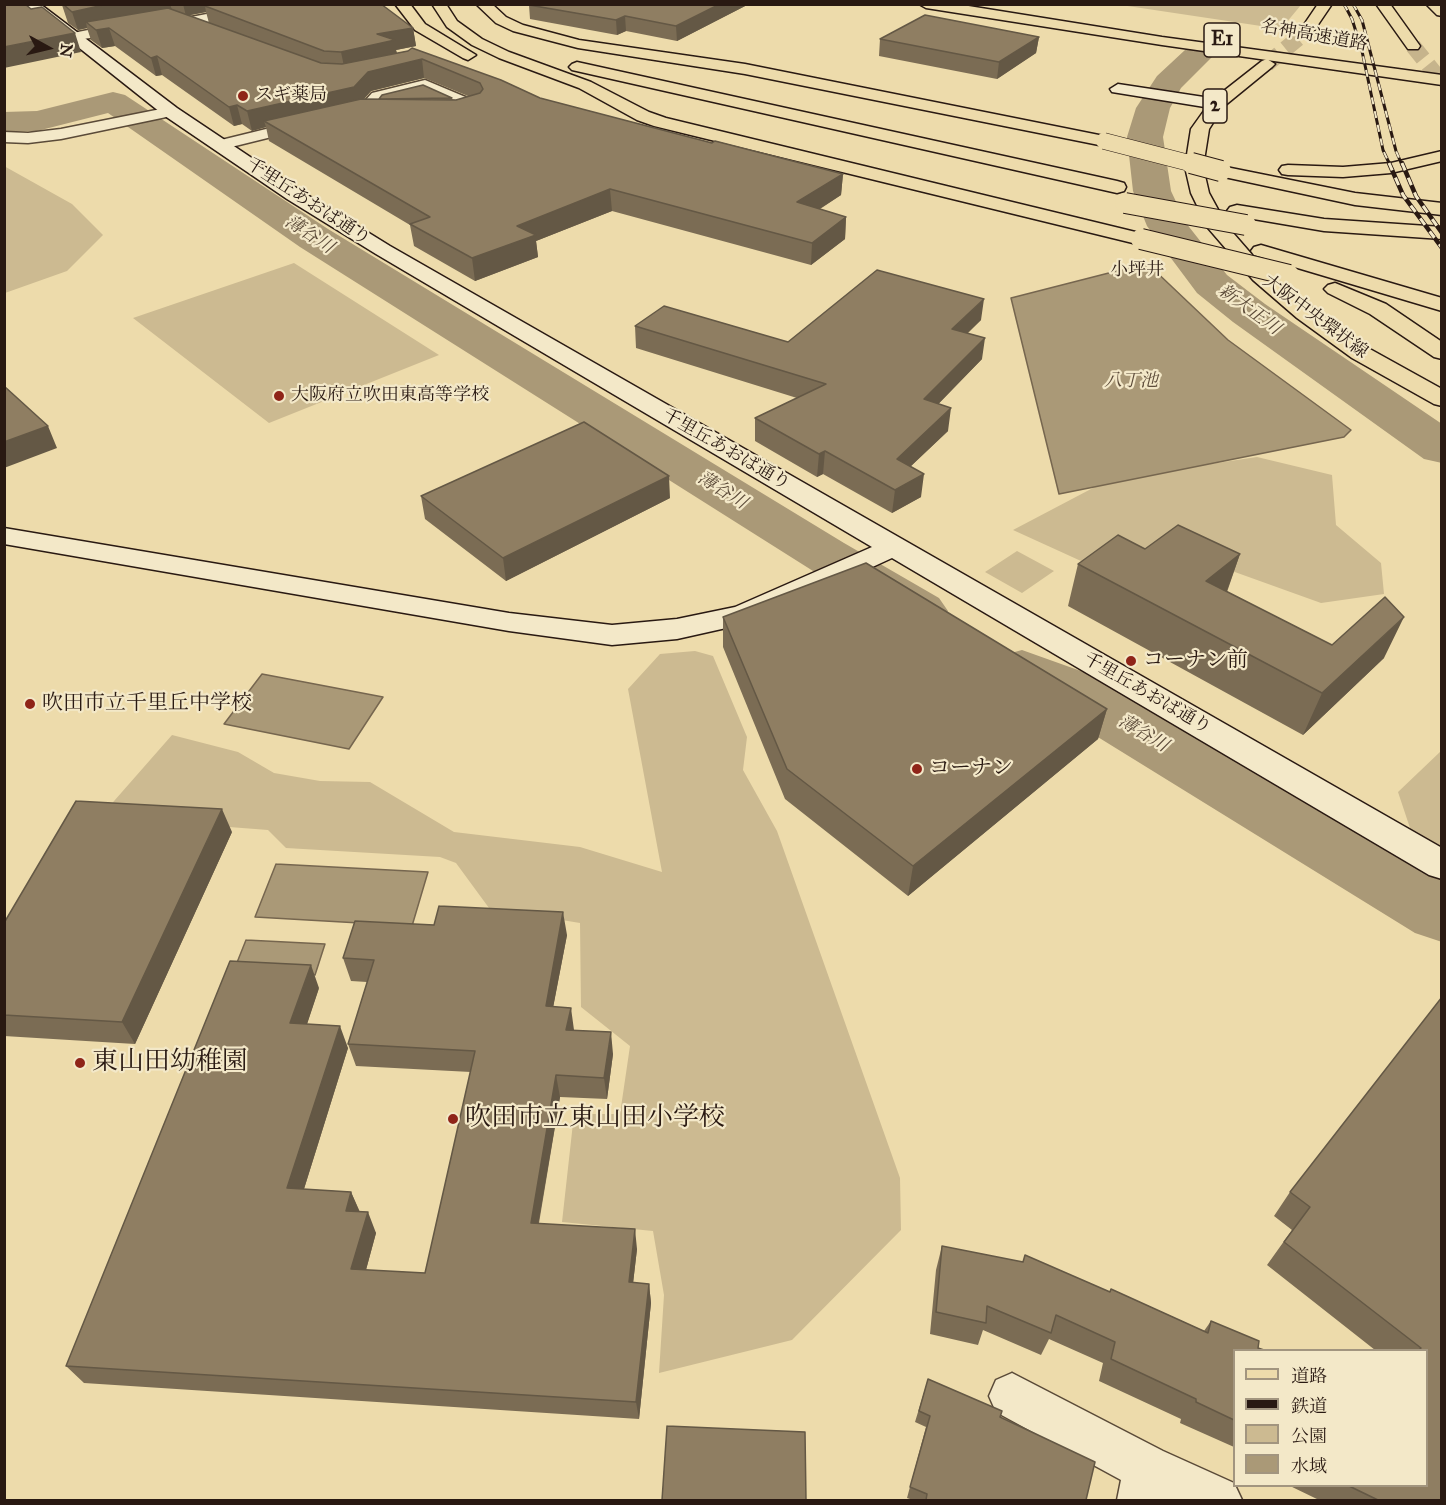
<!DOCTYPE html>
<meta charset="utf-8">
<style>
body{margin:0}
#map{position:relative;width:1446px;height:1505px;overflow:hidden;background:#eddbab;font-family:"IM FELL Great Primer","Noto Serif JP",serif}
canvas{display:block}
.frame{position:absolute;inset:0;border:6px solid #291912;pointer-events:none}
.legend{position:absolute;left:1233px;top:1349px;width:195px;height:138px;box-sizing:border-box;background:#f3e8c8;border:2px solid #a2957f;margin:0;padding:8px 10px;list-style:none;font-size:18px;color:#291912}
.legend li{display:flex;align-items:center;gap:12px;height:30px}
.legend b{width:30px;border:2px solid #a2957f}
.north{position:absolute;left:18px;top:18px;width:60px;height:60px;-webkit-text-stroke:4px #f3e8c8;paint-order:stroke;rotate:98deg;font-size:16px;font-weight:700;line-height:24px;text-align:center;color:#291912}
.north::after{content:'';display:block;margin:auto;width:21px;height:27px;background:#291912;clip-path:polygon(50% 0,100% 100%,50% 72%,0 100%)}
</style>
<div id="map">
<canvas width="1446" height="1505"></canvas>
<div class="frame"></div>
<ul class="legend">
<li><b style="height:8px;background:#eddbab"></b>道路</li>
<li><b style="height:8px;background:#291912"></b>鉄道</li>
<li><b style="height:16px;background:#ccba91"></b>公園</li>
<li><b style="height:16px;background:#a97"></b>水域</li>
</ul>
<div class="north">N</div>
</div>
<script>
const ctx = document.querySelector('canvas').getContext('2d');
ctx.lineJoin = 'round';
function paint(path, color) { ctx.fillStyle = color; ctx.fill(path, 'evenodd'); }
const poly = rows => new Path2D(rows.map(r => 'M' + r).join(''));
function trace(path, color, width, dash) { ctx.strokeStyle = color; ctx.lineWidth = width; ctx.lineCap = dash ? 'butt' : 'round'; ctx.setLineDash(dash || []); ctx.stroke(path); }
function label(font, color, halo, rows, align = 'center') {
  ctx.font = font + ' "IM FELL Great Primer","Noto Serif JP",serif'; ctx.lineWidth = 4.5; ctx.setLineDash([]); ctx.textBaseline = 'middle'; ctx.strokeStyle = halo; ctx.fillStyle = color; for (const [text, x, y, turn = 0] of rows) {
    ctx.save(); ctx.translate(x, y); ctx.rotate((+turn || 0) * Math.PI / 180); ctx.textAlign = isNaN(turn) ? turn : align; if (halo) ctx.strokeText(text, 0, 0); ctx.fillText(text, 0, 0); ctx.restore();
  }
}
paint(poly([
 [1121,5,1301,5,1281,29],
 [4,166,72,204,103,235,67,271,5,293],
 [294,263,439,355,269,423,133,318],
 [1257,457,1332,475,1336,525,1381,563,1384,594,1321,603,1207,562,1142,556,1081,561,1013,530,1110,479],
 [1017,551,1054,571,1022,593,985,572],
 [695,651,713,656,747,737,743,770,777,831,900,1178,901,1230,792,1340,659,1373,664,1295,653,1231,562,1222,574,1114,620,1114,630,1046,581,1007,580,923,489,908,456,863,440,857,286,848,268,830,100,817,172,735,238,752,274,773,320,781,370,782,454,832,580,847,662,872,628,689,660,654],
 [1441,751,1441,848,1411,831,1398,792]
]), '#ccba91');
const water = poly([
 [1140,265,1150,266,1228,340,1351,430,1344,437,1059,494,1011,298,1140,265],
 [262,674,383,697,349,749,224,724,262,674],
 [276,864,428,872,412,926,255,917,276,864],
 [246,940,325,944,315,975,234,970,246,940]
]);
paint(water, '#a97');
trace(water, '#76664f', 1.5);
paint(poly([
 [1196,48,1207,50,1212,57,1181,88,1170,108,1163,137,1171,191,1186,223,1227,275,1265,304,1442,424,1442,463,1424,459,1233,322,1197,293,1147,226,1133,191,1127,137,1136,108,1157,76,1185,50,1196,48],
 [113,92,125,95,328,229,844,543,939,598,948,611,939,624,918,630,897,624,300,247,108,113,37,131,4,132,4,112,37,111,113,92],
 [1022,650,1092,675,1442,875,1442,942,1415,933,1046,705,1000,686,990,671,1000,656,1022,650]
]), '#a97');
trace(poly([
 [1267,64,1306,32]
]), '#c6b48c', 16, [16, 8]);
trace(poly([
 [1413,46,1442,82]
]), '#c6b48c', 16, [16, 8]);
const street = poly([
 [258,4,287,4,281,8,186,26,173,23,73,41,66,37,73,33,143,19,173,15,186,18,258,4],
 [425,80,482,104,484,107,482,110,463,115,453,115,450,112,453,109,463,106,424,89,382,99,369,114,364,116,356,111,372,93,425,80],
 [171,107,179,112,176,115,61,139,28,143,4,142,4,132,28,133,61,129,171,107],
 [307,119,312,121,315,124,312,127,219,150,211,145,213,142,307,119],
 [1012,1373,1163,1451,1234,1483,1242,1500,1117,1500,1121,1480,996,1412,989,1396,996,1380,1012,1373]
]);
const secondary = poly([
 [24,4,40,4,177,108,301,191,390,246,1442,848,1442,879,1429,875,892,558,753,622,677,639,612,645,509,631,4,544,4,528,509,613,612,625,677,619,735,607,872,547,376,254,287,199,165,116,24,4],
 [1118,84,1217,99,1225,104,1217,109,1112,92,1110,89,1118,84]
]);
const primary = poly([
 [1318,4,1332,4,1311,35,1301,35,1299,32,1318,4],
 [1267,59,1275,64,1272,67,1223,107,1209,129,1203,167,1209,193,1227,226,1267,272,1313,308,1368,348,1442,389,1442,406,1434,404,1352,358,1297,318,1253,280,1208,228,1191,193,1185,167,1191,129,1211,101,1262,61,1267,59]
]);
const highway = poly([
 [395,4,410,4,425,24,476,55,468,60,463,58,415,30,395,4],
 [432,4,446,4,457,21,482,39,509,52,591,82,649,112,666,118,1148,235,1151,239,1148,243,1141,245,654,126,637,120,579,88,499,58,472,45,447,27,432,4],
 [476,4,492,4,506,17,523,25,579,40,745,64,1104,136,1110,137,1113,141,1110,145,1104,146,745,74,578,48,513,31,496,23,476,4],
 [919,4,956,4,1162,37,1442,75,1442,85,1162,45,926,8,919,4],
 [1376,4,1390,4,1420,46,1418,49,1408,49,1376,4],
 [1426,4,1442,4,1442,16,1437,15,1426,4],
 [577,62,1117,181,1124,183,1126,187,1124,191,1117,193,572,70,569,67,572,64,577,62],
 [1442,151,1442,161,1391,173,1343,177,1288,175,1282,174,1279,170,1282,166,1288,165,1343,167,1391,163,1442,151],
 [1221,166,1355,193,1442,203,1442,215,1355,205,1215,175,1212,171,1215,167,1221,166],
 [1237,205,1324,219,1442,227,1442,239,1324,231,1230,215,1227,211,1230,207,1237,205],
 [1261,245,1442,298,1442,311,1254,255,1251,251,1254,247,1261,245],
 [1335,283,1386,304,1442,342,1442,359,1434,357,1370,314,1328,293,1324,289,1328,285,1335,283]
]);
trace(street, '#5a4a38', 3);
trace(secondary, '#291912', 3);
trace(primary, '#291912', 3);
trace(highway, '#291912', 3);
paint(street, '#f3e8c8');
paint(secondary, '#f3e8c8');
paint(primary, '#eddbab');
paint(highway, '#eddbab');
const railFar1 = poly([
 [1344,4,1352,19,1362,51,1383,150,1390,165],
 [1353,4,1362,20,1396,151,1402,165]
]);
const rail = poly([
 [1389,163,1403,195,1442,248],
 [1402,163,1416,196,1442,233]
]);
trace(railFar1, '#291912', 3);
trace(rail, '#291912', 4.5);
trace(railFar1, '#f3e8c8', 2, [7]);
trace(rail, '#f3e8c8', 3, [8]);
const highwayBridgeFar1 = poly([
 [1104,141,1197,165]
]);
const highwayBridge = poly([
 [1191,163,1221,171],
 [1125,203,1246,225],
 [1141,239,1289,275]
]);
trace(highwayBridgeFar1, '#291912', 17, []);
trace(highwayBridge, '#291912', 22, []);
trace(highwayBridgeFar1, '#eddbab', 16);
trace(highwayBridge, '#eddbab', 20);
paint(poly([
 [381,4,413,28,416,46,396,50,397,53,408,51,540,98,712,143,843,174,841,195,820,209,846,217,845,239,811,265,612,211,536,241,538,257,475,281,414,246,410,225,269,141,266,127,252,131,242,124,234,126,162,75,156,76,115,46,102,48,91,40,87,28,78,30,68,23,62,5],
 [206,12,209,23,189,15],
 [424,78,468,96,456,100,452,99,452,98,364,99,371,91],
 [749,4,677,41,626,31,617,35,530,19,529,5],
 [1039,37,1036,53,997,79,879,56,880,39],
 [981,320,968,333,982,359,938,404,948,431,910,467,921,497,892,513,823,474,817,477,755,441,755,418,797,398,636,348,635,326,788,342],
 [421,496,670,498,506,581,425,519],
 [1145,549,1240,554,1227,592,1332,645,1384,658,1303,735,1068,606,1078,564],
 [723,617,1107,709,1098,739,908,896,785,799,723,647],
 [232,832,135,1044,4,1036,4,923],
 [567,935,553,1007,574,1030,613,1054,607,1099,560,1097,539,1223,637,1249,633,1283,649,1284,651,1303,639,1419,84,1383,66,1366,319,988,307,1024,348,1048,304,1189,351,1192,360,1212,376,1233,366,1270,425,1273,471,1072,356,1066,348,1044,367,982,351,981,343,958],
 [1442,997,1442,1500,1319,1500,1288,1485,1426,1485,1426,1350,1375,1350,1267,1265,1292,1230,1274,1216,1290,1192],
 [942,1246,1109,1292,1111,1289,1204,1331,1211,1321,1234,1350,1234,1447,1180,1423,1181,1419,1099,1381,1103,1363,1049,1339,1041,1355,983,1330,978,1345,930,1334,936,1270],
 [928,1379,1000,1417,1086,1500,913,1500,907,1498,926,1427,915,1422]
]), '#7b6c54');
paint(poly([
 [108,4,170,4,173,13,86,22,87,28,78,30,72,12],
 [183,4,244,4,205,6,206,12,186,16],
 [720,4,749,4,677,41,676,26],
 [625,16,626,31,617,35,616,20],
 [109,28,115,46,102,48,96,30],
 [413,28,416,46,396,50,398,59,345,71,341,52,377,34],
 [75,33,81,52,4,68,4,47],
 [1039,37,1036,53,997,79,999,62],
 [157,56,162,75,156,76,151,58],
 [422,59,424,78,371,91,358,106,264,121,266,127,252,131,247,111,368,72],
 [237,105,242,124,234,126,229,107],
 [843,174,841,195,796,224,797,202],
 [610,189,612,211,536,241,538,257,475,281,472,258,517,226],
 [846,217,845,239,811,265,812,243],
 [984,299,981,320,949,350,952,329],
 [985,338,982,359,921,422,924,399],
 [951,408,948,431,894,482,897,459],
 [48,426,57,448,4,468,4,442],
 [825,451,823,474,817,477,819,454],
 [924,474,921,497,892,513,895,490],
 [669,476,670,498,506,581,503,558],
 [1240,554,1225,596,1206,581],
 [1404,617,1384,658,1303,735,1322,693],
 [1107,709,1098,739,908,896,913,866],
 [222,809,232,832,135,1044,122,1022],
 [563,912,567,935,549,1029,546,1006],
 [311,965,319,988,300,1045,290,1023],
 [571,1008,574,1030,570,1052,566,1030],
 [340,1026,348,1048,298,1208,287,1188],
 [611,1032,613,1054,607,1099,604,1078],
 [556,1075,560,1097,535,1243,531,1223],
 [351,1192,360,1213,346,1211],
 [368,1212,376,1233,361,1288,351,1269],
 [635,1229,637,1249,631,1301,629,1282],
 [649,1284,651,1303,639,1419,636,1402]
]), '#645845');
const building = poly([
 [4,4,25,4,31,9,42,7,75,33,4,47,4,4],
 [63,4,108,4,72,12,63,4],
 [211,4,381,4,413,28,377,34,395,40,341,52,324,51,205,6,211,4],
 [720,4,676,26,625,16,616,20,529,5,720,4],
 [168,8,321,63,342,64,408,51,412,48,501,80,540,98,712,143,715,141,843,174,797,202,846,217,812,243,610,189,517,226,536,235,472,258,410,224,430,217,264,121,361,99,456,100,480,93,483,89,480,83,422,59,368,72,354,87,247,111,237,105,229,107,157,56,151,58,109,28,96,30,86,22,168,8],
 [925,15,1039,37,999,62,880,39,925,15],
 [423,85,452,98,379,99,382,95,423,85],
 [877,270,984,299,952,329,985,338,924,399,951,408,897,459,924,474,895,490,825,451,819,454,755,418,826,384,635,326,664,306,788,342,877,270],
 [4,386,48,426,4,442,4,386],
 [584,422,669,476,503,558,421,496,584,422],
 [1178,525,1240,554,1206,581,1332,645,1385,597,1404,617,1322,693,1078,564,1118,535,1145,549,1178,525],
 [866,563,1107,709,913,866,787,769,723,617,866,563],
 [76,801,222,809,122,1022,4,1015,4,923,76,801],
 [439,906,563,912,546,1006,571,1008,566,1030,611,1032,604,1078,556,1075,531,1223,635,1229,629,1282,649,1284,636,1402,66,1366,230,961,311,965,290,1023,340,1026,287,1188,351,1192,346,1211,368,1212,351,1269,425,1273,475,1051,348,1044,374,960,343,958,355,921,434,925,439,906],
 [1442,997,1442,1500,1378,1500,1347,1485,1426,1485,1426,1350,1419,1350,1421,1348,1284,1242,1310,1207,1290,1192,1442,997],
 [942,1246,1023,1262,1025,1255,1110,1292,1111,1289,1208,1333,1211,1321,1259,1341,1258,1348,1264,1350,1234,1350,1234,1420,1196,1402,1196,1399,1111,1359,1115,1342,1056,1315,1051,1333,987,1306,986,1323,936,1312,942,1246],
 [928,1379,1002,1411,1000,1417,1095,1462,1086,1500,926,1500,927,1494,910,1487,930,1416,919,1411,928,1379],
 [667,1426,805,1432,806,1500,662,1500,667,1426]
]);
paint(building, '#8f7e62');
trace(building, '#645845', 1.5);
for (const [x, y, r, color] of [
 [243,96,6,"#8f2418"],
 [279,396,6,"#8f2418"],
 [1131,661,6,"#8f2418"],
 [30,704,6,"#8f2418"],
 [917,769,6,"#8f2418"],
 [80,1063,6,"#8f2418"],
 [453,1119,6,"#8f2418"]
]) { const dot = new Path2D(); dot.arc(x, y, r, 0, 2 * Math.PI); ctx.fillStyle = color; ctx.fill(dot); trace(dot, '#f3e8c8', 2); }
label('18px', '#291912', '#f3e8c8', [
 ["名神高速道路",1314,36,10],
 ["千里丘あおば通り",308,202,33],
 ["大阪中央環状線",1315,317,37],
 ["千里丘あおば通り",726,450,30],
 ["千里丘あおば通り",1147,694,30]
]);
label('18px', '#291912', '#f3e8c8', [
 ["スギ薬局",255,96],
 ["大阪府立吹田東高等学校",291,396]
], 'left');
label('italic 18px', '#5d4c3a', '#f3e8c8', [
 ["薄谷川",309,235,33],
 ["新大正川",1249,310,36],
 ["八丁池",1131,382],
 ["薄谷川",722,491,32],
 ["薄谷川",1143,734,31]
]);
label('18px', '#291912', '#f3e8c8', [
 ["小坪井",1137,271]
]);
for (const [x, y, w] of [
 [1222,40,36],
 [1215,106,24]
]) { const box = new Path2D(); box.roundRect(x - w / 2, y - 17, w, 34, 4.5); ctx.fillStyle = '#f3e8c8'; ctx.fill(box); trace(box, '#291912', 1.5); }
label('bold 20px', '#291912', null, [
 ["E1",1222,40],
 ["2",1215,106]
]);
label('21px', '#291912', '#f3e8c8', [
 ["コーナン前",1143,661],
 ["吹田市立千里丘中学校",42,704],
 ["コーナン",929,769]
], 'left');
label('26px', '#291912', '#f3e8c8', [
 ["東山田幼稚園",92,1063],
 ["吹田市立東山田小学校",465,1119]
], 'left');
</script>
